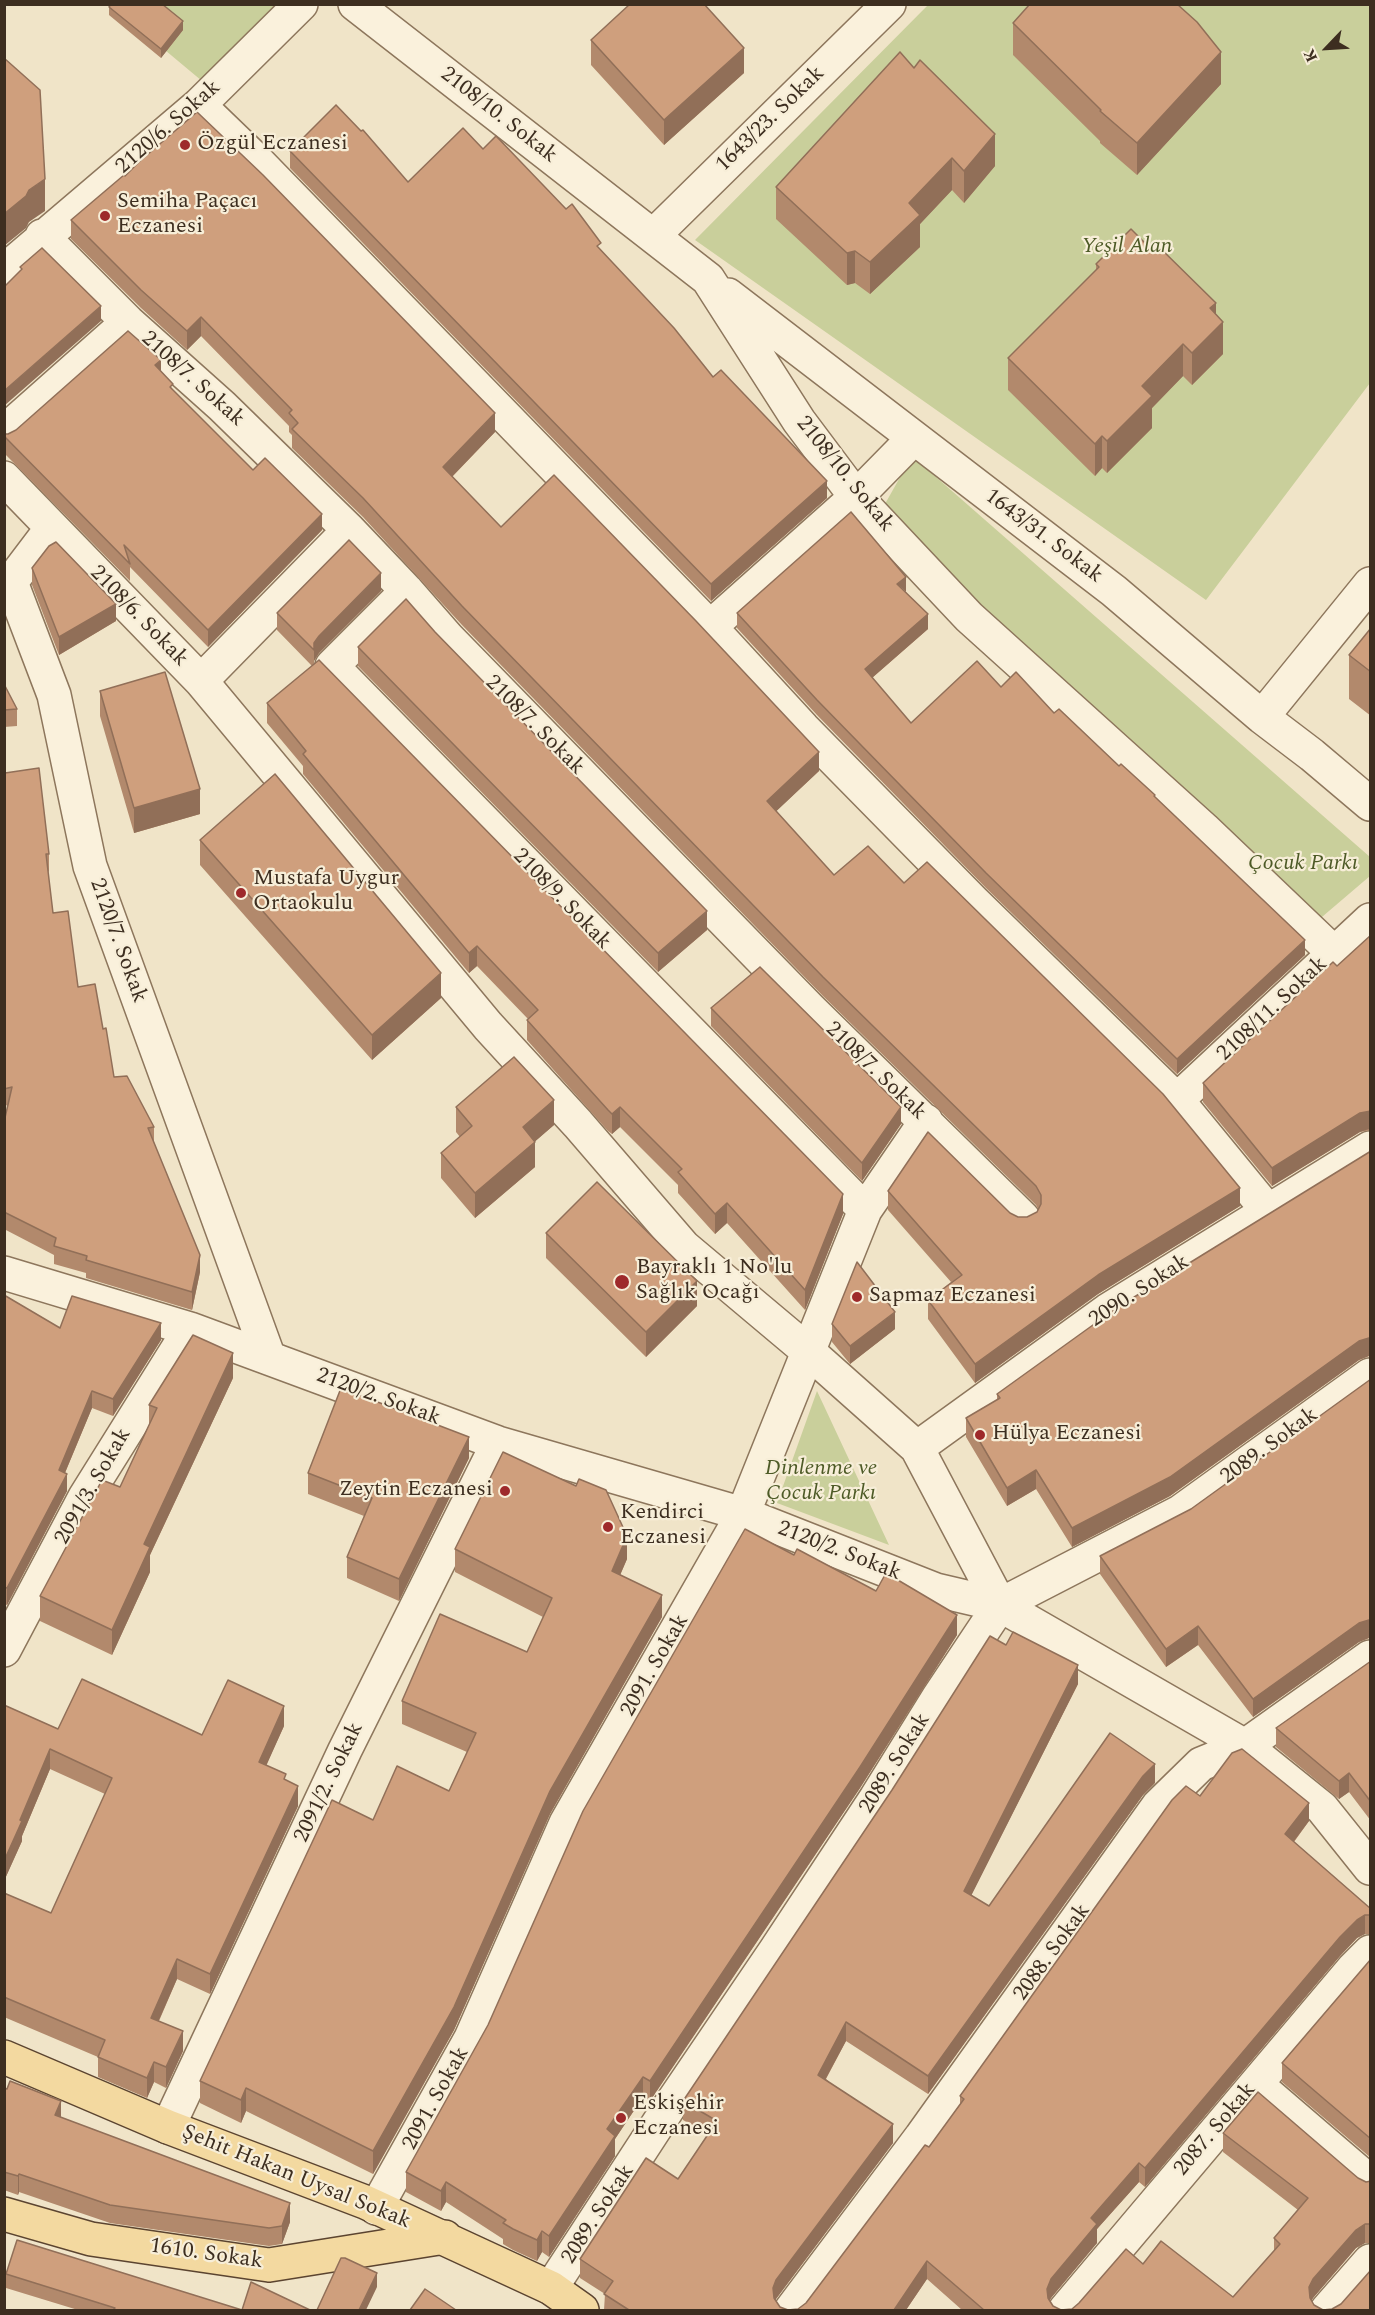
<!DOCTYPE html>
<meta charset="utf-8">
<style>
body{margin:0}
#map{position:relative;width:1375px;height:2315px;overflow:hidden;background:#f0e4c8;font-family:Spectral,serif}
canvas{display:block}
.frame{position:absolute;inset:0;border:6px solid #3d2e20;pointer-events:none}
.north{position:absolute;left:1297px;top:18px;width:60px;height:60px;-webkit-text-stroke:4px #f7eed8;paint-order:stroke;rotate:245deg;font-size:16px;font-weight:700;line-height:24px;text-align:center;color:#3d2e20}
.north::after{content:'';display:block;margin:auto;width:21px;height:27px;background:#3d2e20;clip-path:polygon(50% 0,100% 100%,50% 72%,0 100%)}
</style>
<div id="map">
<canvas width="1375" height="2315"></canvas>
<div class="frame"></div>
<div class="north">K</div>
</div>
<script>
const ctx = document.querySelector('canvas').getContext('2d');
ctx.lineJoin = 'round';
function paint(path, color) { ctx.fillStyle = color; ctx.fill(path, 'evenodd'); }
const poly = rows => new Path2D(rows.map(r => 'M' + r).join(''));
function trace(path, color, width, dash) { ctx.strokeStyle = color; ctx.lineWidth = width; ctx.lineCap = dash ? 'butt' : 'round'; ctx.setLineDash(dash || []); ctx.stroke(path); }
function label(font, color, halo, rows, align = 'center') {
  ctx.font = font + ' Spectral,serif'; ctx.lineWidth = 4.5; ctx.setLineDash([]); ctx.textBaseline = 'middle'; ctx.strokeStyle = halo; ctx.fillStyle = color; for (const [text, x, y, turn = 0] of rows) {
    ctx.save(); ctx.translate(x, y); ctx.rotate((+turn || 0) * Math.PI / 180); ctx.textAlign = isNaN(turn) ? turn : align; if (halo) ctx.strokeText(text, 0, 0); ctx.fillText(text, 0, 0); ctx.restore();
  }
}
paint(poly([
 [111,5,283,5,208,86],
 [928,5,1370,5,1370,383,1206,600,695,240],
 [912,456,1370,857,1370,876,1302,934,872,527],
 [817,1391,889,1545,777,1503]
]), '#c9cf9b');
const minor = poly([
 [355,4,708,279,799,421,856,497,969,617,1204,829,1334,953],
 [199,105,256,160,710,627,803,728,973,901,1177,1100,1268,1211],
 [42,236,128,322,222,406,349,530,407,591,448,638,810,1009,1023,1218],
 [653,236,889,4],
 [4,271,199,105,301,4],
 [728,295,1114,591,1262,717,1312,755,1370,804],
 [4,432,128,322],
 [4,478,201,681,488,1026,578,1124,684,1247,809,1352,917,1448,1000,1605],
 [52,528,11,582,54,695,90,866,269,1358],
 [407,591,332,666,865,1210],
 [710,627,856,497,914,438],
 [201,681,349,530],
 [1262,717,1370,584],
 [1177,1100,1370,920],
 [4,1273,190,1329,498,1443,743,1514,936,1590,1000,1605,1245,1746,1322,1808,1370,1868],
 [917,1448,1108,1310,1370,1148],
 [4,1650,85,1497,190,1329],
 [1256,2084,1370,2182],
 [168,2127,345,1750,498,1443],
 [376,2208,471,2038,566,1823,743,1514,865,1210,926,1121],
 [551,2288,669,2107,775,1951,876,1798,938,1698,1000,1605,1180,1512,1370,1375],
 [791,2310,921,2137,1158,1806,1201,1764,1245,1746,1370,1657],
 [1065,2310,1353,1969,1370,1952],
 [1327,2310,1370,2261]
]);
const major = poly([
 [4,2057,168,2127,365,2202,551,2288,582,2310],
 [4,2214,91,2239,269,2265,445,2237]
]);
trace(minor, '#8d765c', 36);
trace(major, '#5b4430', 36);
trace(minor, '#faf1dc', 33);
trace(major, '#f3d9a0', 33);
paint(poly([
 [109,7,183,30,161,58,109,15],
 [1013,23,1221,84,1137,175,1100,143,1100,141,1013,55],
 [591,40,744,73,664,145,591,65],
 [900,52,995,166,964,203,952,190,920,224,920,247,870,294,855,283,847,285,776,219,776,187],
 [483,149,601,250,713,377,827,498,711,601,290,168,290,151,408,182],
 [71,220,495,432,452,477,501,527,819,771,776,811,834,875,904,883,1240,1206,1098,1294,975,1383,928,1319,928,1300,951,1282,888,1210,888,1191,1010,1213,1018,1217,1027,1217,1037,1212,1038,1209,1036,1205,823,996,462,625,363,517,292,448,292,435,289,432,289,426,201,336,187,350,141,308,71,239],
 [1096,264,1216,314,1223,354,1192,385,1183,376,1152,408,1152,428,1107,473,1102,468,1095,476,1008,390,1008,358,1096,270],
 [161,371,173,390,253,470,322,530,208,647,130,567,130,581,4,453,4,434,8,434],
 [32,568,116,621,59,655,32,585],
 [381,591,319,653,314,661,314,664,843,1214,805,1310,727,1223,715,1234,678,1193,678,1185,620,1127,612,1134,608,1131,527,1040,527,1020,528,1019,477,966,469,973,303,774,303,766,267,723,267,703,312,666,277,630,277,613],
 [906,592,928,629,872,678,911,723,1001,687,1054,713,1119,766,1155,798,1305,955,1177,1074,986,888,817,715,737,628,737,613],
 [1371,628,1371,716,1349,699,1349,655],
 [435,632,707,930,658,972,358,666,358,647],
 [4,684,17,709,17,726,4,727],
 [100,691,200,814,134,833,100,716],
 [4,771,49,854,49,871,48,872,53,913,78,987,103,1029,114,1077,154,1127,154,1142,200,1272,192,1310,86,1278,86,1273,54,1264,54,1255,4,1229,4,1122,8,1105,4,1106],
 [200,840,441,998,372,1060,200,865],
 [1371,935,1371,1130,1360,1132,1272,1186,1203,1102,1203,1083,1337,966],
 [711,1008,901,1124,862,1181,711,1026],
 [456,1107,554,1125,535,1141,535,1167,475,1218,441,1178,441,1153,460,1137,456,1132],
 [1371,1151,1371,1357,1369,1356,1359,1360,1170,1496,1072,1547,1036,1489,1007,1506,966,1437,966,1418,997,1400,997,1394],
 [546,1233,697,1306,646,1357,546,1258],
 [4,1295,60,1328,161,1340,113,1416,92,1408,65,1473,67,1491,7,1605,4,1604],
 [832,1324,895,1329,850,1364,832,1342],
 [233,1378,150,1555,150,1572,112,1655,40,1621,40,1596,120,1487,149,1425,149,1405],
 [1371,1379,1371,1639,1369,1638,1359,1642,1253,1717,1198,1645,1166,1667,1100,1574,1100,1556,1191,1509],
 [469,1458,399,1601,347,1578,347,1557,364,1516,308,1494,308,1473],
 [455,1549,627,1559,620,1575,662,1617,550,1814,454,2030,373,2174,246,2111,241,2123,200,2103,200,2081,373,1820,449,1791,467,1752,402,1724,402,1701,527,1652,543,1617,455,1572],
 [794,1555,957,1635,860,1788,650,2101,643,2097,615,2139,615,2156,549,2257,542,2252,537,2261,513,2250,503,2244,503,2239,446,2202,441,2211,406,2192,406,2172],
 [1006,1645,1078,1684,971,1895,989,1906,1155,1783,1143,1795,928,2094,846,2041,826,2079,893,2143,775,2300,780,2307,788,2310,798,2309,806,2303,929,2147,960,2105,960,2096,1200,1796,1309,1821,1294,1842,1371,1909,1371,1934,1365,1934,1357,1938,1340,1956,1145,2187,1139,2182,1097,2229,1097,2243,1051,2298,1049,2301,1053,2306,1061,2310,1072,2309,1143,2264,1233,2297,1274,2251,1274,2238,1298,2210,1223,2152,1223,2133,1358,2178,1366,2182,1371,2181,1371,2243,1365,2243,1356,2248,1313,2298,1311,2301,1314,2305,1323,2310,1371,2310,962,2310,927,2279,906,2310,604,2310,605,2294,580,2278,580,2259,678,2179,708,2134,683,2120,683,2101],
 [1371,1661,1371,1821,1349,1792,1339,1799,1276,1747,1276,1728],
 [4,1705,58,1729,202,1735,284,1726,266,1765,286,1780,298,1806,210,1994,177,1979,159,2021,183,2051,166,2088,154,2082,147,2098,98,2077,98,2057,4,2017,4,1893,51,1913,105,1794,50,1769,22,1836,22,1841,4,1881],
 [1371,1959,1371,2158,1282,2082,1282,2063],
 [4,2088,61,2117,290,2222,282,2244,269,2246,110,2223,19,2192,18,2195,4,2190],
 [6,2274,242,2310,310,2310,78,2310,6,2288]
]), '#b2896c');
paint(poly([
 [183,21,183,30,161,58,161,49],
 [744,48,744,73,664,145,664,120],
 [1221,52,1221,84,1137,175,1137,143],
 [995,134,995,166,964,203,964,171],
 [952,158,952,190,920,224,920,247,870,294,870,262,909,203],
 [45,179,45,211,29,222,26,228,4,246,4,214,29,190],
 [855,251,855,283,847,285,847,253],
 [1216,303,1216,329,1223,322,1223,354,1192,385,1192,353,1210,308],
 [101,306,101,321,4,406,4,391],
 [201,317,201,336,187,350,187,331],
 [1183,344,1183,376,1152,408,1152,428,1107,473,1107,441,1142,386],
 [161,360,161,376,155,365],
 [495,413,495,432,443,486,443,467],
 [1102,436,1102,468,1095,476,1095,444],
 [827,481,827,498,711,601,711,584],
 [322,514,322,530,208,647,208,630],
 [381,573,381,591,319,653,314,661,314,667,314,643,319,636],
 [906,577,906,592,897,584],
 [116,604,116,621,59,655,59,637],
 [928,614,928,629,865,684,865,669],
 [819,752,819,771,767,820,767,801],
 [200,789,200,814,134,833,134,808],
 [707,911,707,930,658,972,658,953],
 [1305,940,1305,955,1177,1074,1177,1059],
 [477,946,477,966,469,973,469,953],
 [441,973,441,998,372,1060,372,1035],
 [554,1100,554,1125,523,1152,523,1127],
 [620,1107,620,1127,612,1134,612,1114],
 [901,1107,901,1124,862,1181,862,1163],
 [1369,1111,1369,1129,1360,1132,1272,1186,1272,1168,1360,1113],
 [535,1142,535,1167,475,1218,475,1193],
 [1240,1188,1240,1206,1098,1294,975,1383,975,1364,1098,1275],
 [843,1194,843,1214,805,1310,805,1290],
 [727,1203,727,1223,715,1234,715,1214],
 [200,1255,200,1272,192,1310,192,1292],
 [697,1281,697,1306,646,1357,646,1332],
 [895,1312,895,1329,850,1364,850,1346],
 [161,1323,161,1340,113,1416,113,1399],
 [1369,1338,1369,1356,1359,1360,1170,1496,1072,1547,1072,1528,1359,1341],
 [233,1353,233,1378,150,1555,150,1572,112,1655,112,1630,144,1544],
 [92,1391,92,1408,59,1487,59,1470],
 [469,1437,469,1458,399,1601,399,1579],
 [1036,1470,1036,1489,1007,1506,1007,1488],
 [67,1474,67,1491,7,1605,7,1588],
 [627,1536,627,1559,612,1594,612,1571],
 [662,1595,662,1617,550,1814,454,2030,373,2174,373,2151,550,1791],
 [957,1615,957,1635,860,1788,650,2101,650,2081],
 [1369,1620,1369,1638,1359,1642,1253,1717,1253,1699,1359,1623],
 [1198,1626,1198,1645,1166,1667,1166,1649],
 [1078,1665,1078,1684,964,1910,964,1891],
 [284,1706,284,1726,259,1782,259,1762],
 [50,1749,50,1769,22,1836,22,1841,4,1881,4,1861,20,1820],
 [1155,1764,1155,1783,1143,1795,928,2094,928,2076,1143,1776],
 [1349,1773,1349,1792,1339,1799,1339,1781],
 [298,1786,298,1806,210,1994,210,1974],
 [1309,1803,1309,1821,1285,1853,1285,1834],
 [1365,1915,1365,1934,1357,1938,1340,1956,1145,2187,1145,2168,1340,1937,1357,1920],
 [177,1959,177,1979,151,2038,151,2018],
 [846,2022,846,2041,818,2093,818,2075],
 [183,2031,183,2051,166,2088,166,2067],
 [154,2062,154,2082,147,2098,147,2078],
 [643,2077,643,2097,615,2139,615,2156,549,2257,549,2236,607,2129],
 [246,2088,246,2111,241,2123,241,2100],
 [61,2101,61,2119,55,2115],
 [893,2124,893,2143,776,2299,773,2307,773,2288,776,2280],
 [1139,2163,1139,2182,1097,2229,1097,2243,1051,2298,1047,2307,1047,2289,1051,2279,1091,2218],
 [19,2174,19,2192,18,2195,18,2176],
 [446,2182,446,2202,441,2211,441,2191],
 [290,2203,290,2222,282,2244,282,2226],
 [1365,2224,1365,2243,1356,2248,1313,2298,1309,2306,1309,2287,1313,2279,1356,2230],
 [542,2231,542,2252,537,2261,537,2240],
 [927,2261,927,2279,906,2310,894,2310],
 [377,2273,377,2287,366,2310,359,2310]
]), '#916f58');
const building = poly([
 [111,4,162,4,183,21,161,49,109,7,111,4],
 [630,4,704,4,744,48,664,120,591,40,630,4],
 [1030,4,1177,4,1197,22,1221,52,1137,143,1100,111,1101,110,1013,23,1030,4],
 [900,52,914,68,920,60,995,134,964,171,952,158,909,203,920,215,870,262,855,251,847,253,776,187,900,52],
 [4,58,40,90,45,179,29,190,26,196,4,214,4,58],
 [336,105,361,131,363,130,408,182,463,128,483,149,496,136,566,209,572,204,601,243,597,246,674,328,713,377,721,370,827,481,711,584,290,151,336,105],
 [197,112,263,175,495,413,443,467,501,527,554,475,696,621,819,752,767,801,834,875,868,846,904,883,927,862,1163,1094,1240,1188,1098,1275,975,1364,928,1300,962,1275,888,1191,928,1132,1010,1213,1018,1217,1027,1217,1037,1212,1041,1204,1041,1195,1036,1186,823,977,462,606,363,498,292,429,298,423,289,413,292,410,201,317,187,331,141,290,71,220,124,175,125,176,140,161,197,112],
 [1131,229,1151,249,1156,244,1216,303,1210,308,1223,322,1192,353,1183,344,1142,386,1152,396,1107,441,1102,436,1095,444,1008,358,1099,267,1096,264,1131,229],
 [42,248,101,306,4,391,4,287,22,269,20,267,42,248],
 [128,331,161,360,155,365,173,384,170,387,253,470,265,458,322,514,208,630,124,545,130,564,4,436,4,434,8,434,16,430,128,331],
 [851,512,906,577,897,584,928,614,865,669,911,723,977,661,1001,687,1016,672,1054,713,1059,709,1119,766,1121,764,1155,795,1154,796,1305,940,1177,1059,986,873,817,700,737,613,851,512],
 [349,540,381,573,319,636,314,643,314,650,277,613,349,540],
 [56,542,116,604,59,637,32,568,49,546,56,542],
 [406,599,435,632,707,911,658,953,358,647,406,599],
 [1371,628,1371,672,1349,655,1371,628],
 [319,660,843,1194,805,1290,727,1203,715,1214,678,1172,682,1169,620,1107,612,1114,608,1110,527,1020,538,1010,477,946,469,953,303,754,306,751,267,703,319,660],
 [165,672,200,789,134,808,100,691,165,672],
 [4,684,17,709,4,710,4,684],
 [39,768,49,854,46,854,53,913,68,911,78,987,95,984,103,1029,106,1028,114,1077,127,1076,154,1127,148,1128,200,1255,192,1292,86,1260,87,1256,54,1246,56,1238,4,1212,4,1122,12,1087,4,1089,4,771,5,773,39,768],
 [275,774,441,973,372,1035,200,840,275,774],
 [1371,935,1371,1111,1360,1113,1272,1168,1203,1083,1333,962,1337,966,1371,935],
 [760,967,901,1107,862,1163,711,1008,760,967],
 [514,1057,554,1100,523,1127,535,1142,475,1193,441,1153,472,1126,456,1107,514,1057],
 [1371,1151,1371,1338,1369,1338,1359,1341,1170,1477,1072,1528,1036,1470,1007,1488,966,1418,1000,1398,997,1394,1118,1307,1371,1151],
 [597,1182,697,1281,646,1332,546,1233,597,1182],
 [857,1262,895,1312,850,1346,832,1324,857,1262],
 [4,1295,60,1328,72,1296,161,1323,113,1399,92,1391,59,1470,67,1474,7,1588,4,1587,4,1295],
 [193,1335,233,1353,144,1544,150,1547,112,1630,40,1596,102,1480,120,1487,157,1408,149,1405,193,1335],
 [1371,1379,1371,1620,1369,1620,1359,1623,1253,1699,1198,1626,1166,1649,1100,1556,1191,1509,1371,1379],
 [341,1388,469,1437,399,1579,347,1557,372,1498,308,1473,341,1388],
 [503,1452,576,1486,579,1479,606,1490,627,1536,612,1571,662,1595,550,1791,454,2007,373,2151,246,2088,241,2100,200,2081,332,1800,373,1820,397,1766,449,1791,476,1733,402,1701,440,1614,527,1652,552,1598,455,1549,503,1452],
 [745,1529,794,1555,797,1549,876,1591,886,1573,957,1615,860,1767,650,2081,643,2077,607,2129,615,2136,549,2236,542,2231,537,2240,513,2229,503,2223,506,2220,446,2182,441,2191,406,2172,488,2025,583,1811,745,1529],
 [1013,1632,1078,1665,964,1891,989,1906,1110,1733,1155,1764,1143,1776,928,2076,846,2022,818,2075,893,2124,776,2280,773,2288,774,2298,780,2307,788,2310,798,2309,806,2303,925,2145,929,2147,964,2099,960,2096,1172,1800,1186,1786,1200,1796,1232,1753,1242,1749,1309,1803,1285,1834,1371,1909,1371,1915,1365,1915,1357,1920,1340,1937,1145,2168,1139,2163,1091,2218,1097,2224,1051,2279,1047,2289,1048,2298,1053,2306,1061,2310,1072,2309,1079,2303,1126,2249,1143,2264,1161,2241,1233,2297,1280,2244,1274,2238,1308,2198,1223,2133,1258,2092,1358,2178,1366,2182,1371,2181,1371,2224,1365,2224,1356,2230,1313,2279,1309,2287,1310,2298,1314,2305,1323,2310,1332,2309,1341,2304,1371,2270,1371,2310,984,2310,927,2261,894,2310,629,2310,604,2294,613,2281,580,2259,646,2158,678,2179,717,2121,683,2101,892,1790,990,1636,1006,1645,1013,1632],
 [1371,1661,1371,1802,1349,1773,1339,1781,1276,1728,1371,1661],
 [82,1679,202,1735,228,1680,284,1706,259,1762,286,1774,284,1779,298,1786,210,1974,177,1959,151,2018,183,2031,166,2067,154,2062,147,2078,98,2057,105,2040,4,1997,4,1893,51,1913,112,1778,50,1749,20,1820,22,1821,4,1861,4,1705,58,1729,82,1679],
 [1371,1959,1371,2139,1282,2063,1371,1959],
 [10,2081,61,2101,55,2115,290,2203,282,2226,269,2228,110,2205,19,2174,18,2176,4,2172,4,2088,7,2089,10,2081],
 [17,2240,242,2310,251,2282,310,2310,113,2310,115,2308,6,2274,17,2240],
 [341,2258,345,2258,377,2273,359,2310,317,2310,341,2258],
 [425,2289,456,2310,410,2310,425,2289]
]);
paint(building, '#cf9f7d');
trace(building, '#916f58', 1.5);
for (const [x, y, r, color] of [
 [185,145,6,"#9e2a2b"],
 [105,216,6,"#9e2a2b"],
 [241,893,6,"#9e2a2b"],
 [622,1282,8,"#9e2a2b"],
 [857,1297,6,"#9e2a2b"],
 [980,1435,6,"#9e2a2b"],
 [505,1491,6,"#9e2a2b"],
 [608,1527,6,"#9e2a2b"],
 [621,2118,6,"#9e2a2b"]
]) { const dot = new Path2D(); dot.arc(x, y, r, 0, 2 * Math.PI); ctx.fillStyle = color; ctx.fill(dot); trace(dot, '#f7eed8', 2); }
label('22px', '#3d2e20', '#f7eed8', [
 ["2108/10. Sokak",498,116,38],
 ["1643/23. Sokak",771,120,-44],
 ["2120/6. Sokak",169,128,-41],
 ["2108/7. Sokak",192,380,42],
 ["2108/10. Sokak",844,475,51],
 ["1643/31. Sokak",1043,537,37],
 ["2108/6. Sokak",138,617,46],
 ["2108/7. Sokak",534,726,45],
 ["2108/9. Sokak",561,900,46],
 ["2120/7. Sokak",117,941,70],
 ["2108/11. Sokak",1273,1010,-43],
 ["2108/7. Sokak",875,1072,44],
 ["2090. Sokak",1140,1292,-33],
 ["2120/2. Sokak",378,1398,20],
 ["2089. Sokak",1270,1447,-36],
 ["2091/3. Sokak",94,1487,-60],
 ["2120/2. Sokak",839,1552,21],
 ["2091. Sokak",656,1666,-60],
 ["2089. Sokak",896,1764,-58],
 ["2091/2. Sokak",330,1783,-64],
 ["2088. Sokak",1053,1953,-54],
 ["2091. Sokak",437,2099,-61],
 ["2087. Sokak",1216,2130,-50],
 ["Şehit Hakan Uysal Sokak",296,2178,22],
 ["2089. Sokak",599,2215,-57],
 ["1610. Sokak",206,2255,8]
]);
label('22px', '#3d2e20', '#f7eed8', [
 ["Özgül Eczanesi",197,145],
 ["Semiha Paçacı",117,203],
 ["Eczanesi",117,228],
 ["Mustafa Uygur",253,880],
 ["Ortaokulu",253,905],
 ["Bayraklı 1 No'lu",636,1269],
 ["Sağlık Ocağı",636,1294],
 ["Sapmaz Eczanesi",869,1297],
 ["Hülya Eczanesi",992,1435],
 ["Zeytin Eczanesi",493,1491,"right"],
 ["Kendirci",620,1514],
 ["Eczanesi",620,1539],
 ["Eskişehir",633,2105],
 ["Eczanesi",633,2130]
], 'left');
label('italic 22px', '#4d5a26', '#f7eed8', [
 ["Yeşil Alan",1127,248],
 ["Çocuk Parkı",1303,865],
 ["Dinlenme ve",821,1470],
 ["Çocuk Parkı",821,1495]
]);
</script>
